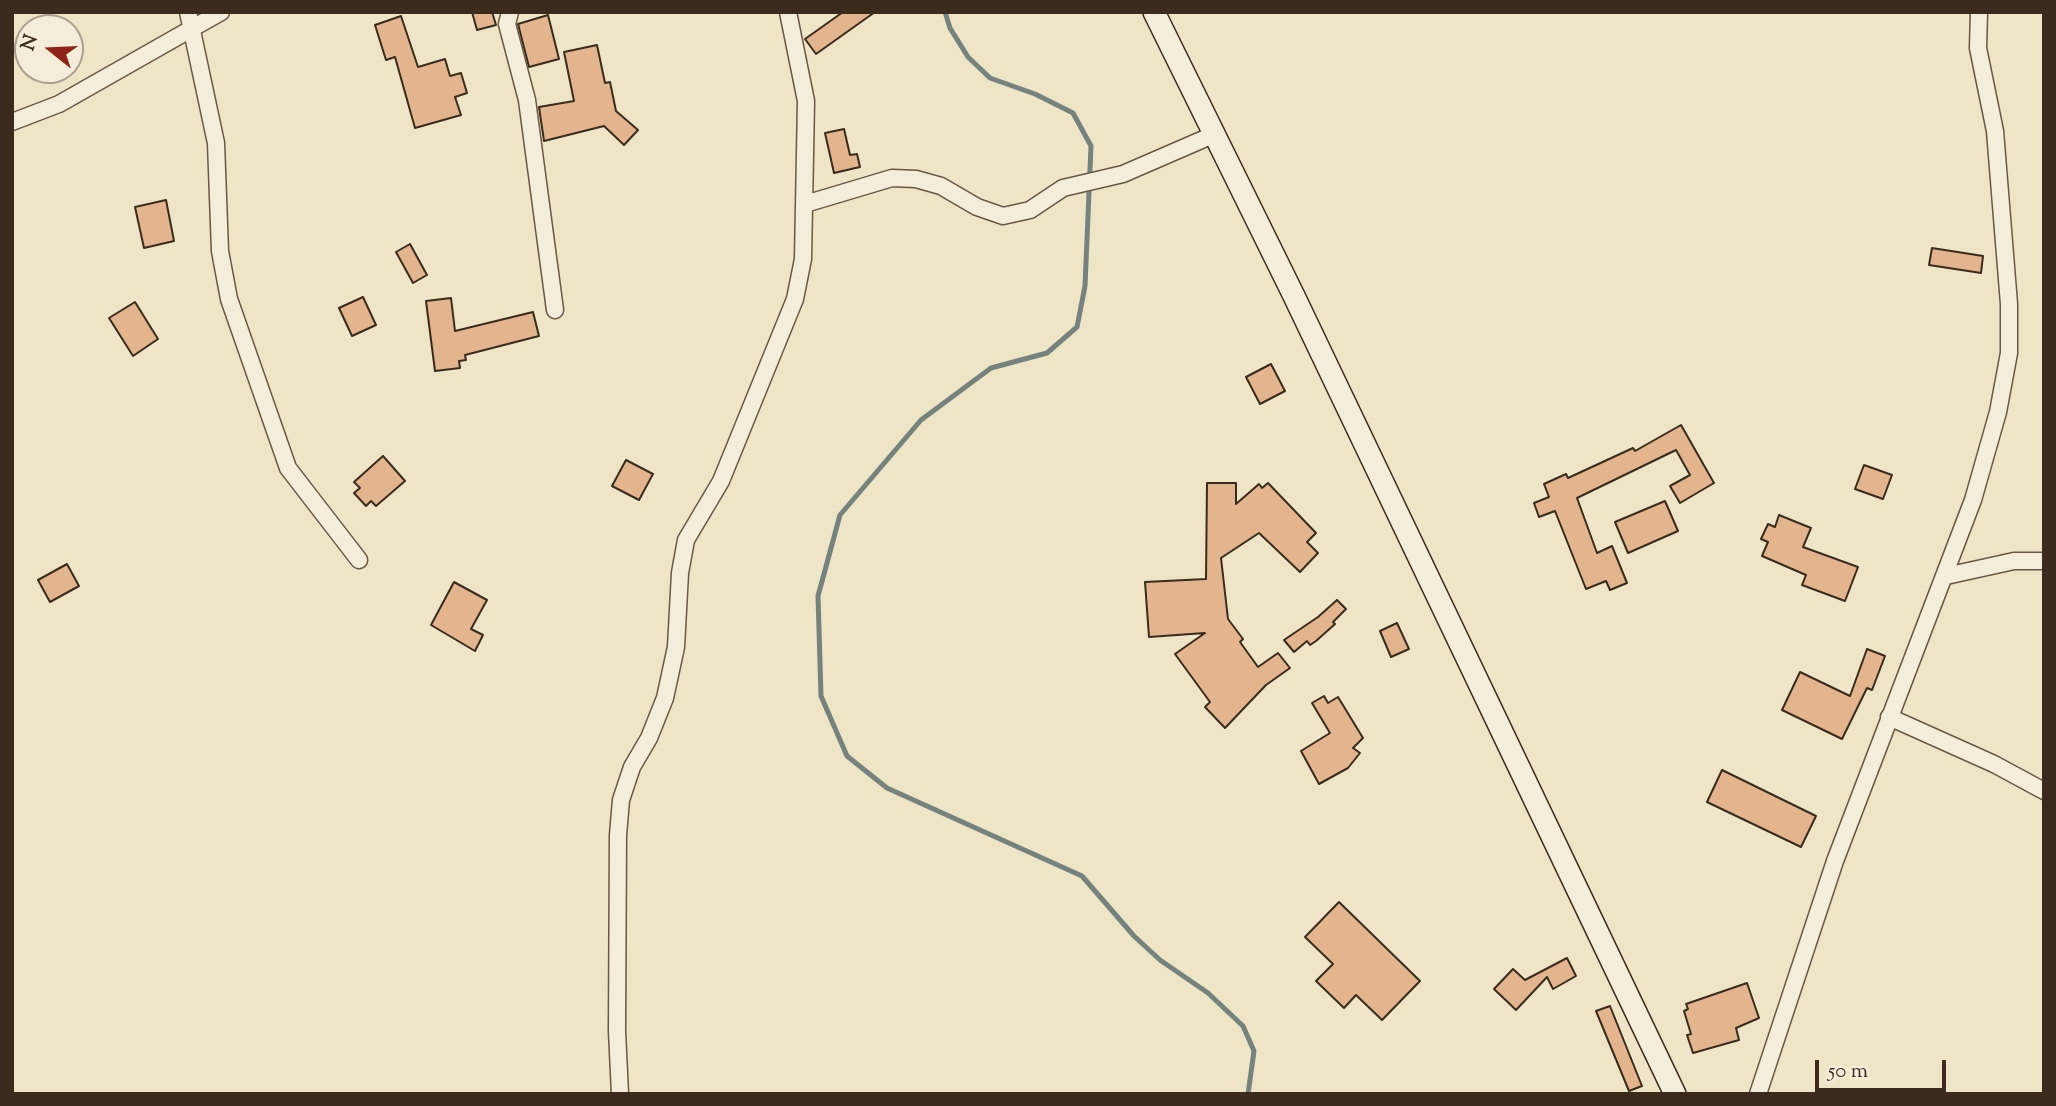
<!DOCTYPE html>
<style>
body{margin:0}
#map{position:relative;width:2056px;height:1106px;overflow:hidden;background:#eee4c6;font-family:"Sorts Mill Goudy",serif}
canvas{display:block}
.frame{position:absolute;inset:0;border:14px solid #3a2b1c;pointer-events:none}
.north{position:absolute;left:14px;top:14px;width:70px;height:70px;box-sizing:border-box;background:#f4edda;border:2px solid #aa9f8e;border-radius:50%;rotate:288deg;font-size:19px;font-weight:700;line-height:28px;text-align:center;color:#3a2b1c}
.north::after{content:'';display:block;margin:auto;width:24px;height:32px;background:#8f2418;clip-path:polygon(50% 0,100% 100%,50% 72%,0 100%)}
.scale{position:absolute;left:1815px;top:1060px;width:131px;height:32px;box-sizing:border-box;border:4px solid #3a2b1c;border-top:0;padding-left:9px;font-size:21px;line-height:24px;white-space:nowrap;color:#3a2b1c;-webkit-text-stroke:5px #f4edda;paint-order:stroke}
</style>
<div id="map">
<canvas width="2056" height="1106"></canvas>
<div class="frame"></div>
<div class="north">N</div>
<div class="scale">50 m</div>
</div>
<script>
const ctx = document.querySelector('canvas').getContext('2d');
ctx.lineJoin = 'round';
const poly = rows => new Path2D(rows.map(r => 'M' + r).join(''));
function trace(path, color, width, dash) { ctx.strokeStyle = color; ctx.lineWidth = width; ctx.lineCap = dash ? 'butt' : 'round'; ctx.setLineDash(dash || []); ctx.stroke(path); }
function paint(path, color) { ctx.fillStyle = color; ctx.fill(path, 'evenodd'); }
trace(poly([
 [945,12,950,28,968,57,990,78,1035,94,1073,113,1091,146,1085,286,1077,327,1047,353,991,368,921,420,840,515,818,596,821,696,847,756,887,788,1082,876,1134,936,1160,960,1208,993,1243,1026,1254,1051,1248,1094]
]), '#76827e', 5);
const building = poly([
 [472,12,492,12,496,25,477,30,472,12],
 [843,12,875,12,816,54,805,39,843,12],
 [548,15,559,59,529,67,518,24,548,15],
 [401,16,418,67,445,59,450,76,461,73,467,93,455,97,461,115,415,128,395,57,386,60,375,25,401,16],
 [597,45,605,83,610,82,616,111,638,130,624,145,604,126,544,141,539,107,574,101,564,52,597,45],
 [844,129,850,155,857,154,860,167,834,173,825,133,844,129],
 [166,200,174,241,144,248,135,207,166,200],
 [410,244,427,275,413,283,396,252,410,244],
 [1932,248,1983,256,1981,273,1929,265,1932,248],
 [363,297,376,325,352,336,339,308,363,297],
 [451,298,455,331,533,312,539,336,465,355,466,360,459,361,460,368,435,371,426,301,451,298],
 [135,302,158,339,133,356,109,318,135,302],
 [1271,364,1285,391,1260,404,1246,377,1271,364],
 [1681,425,1714,483,1680,503,1670,486,1690,475,1676,450,1577,498,1597,553,1612,546,1627,583,1610,590,1606,581,1586,589,1555,511,1539,517,1534,503,1549,497,1544,484,1566,474,1568,478,1633,448,1635,451,1681,425],
 [383,456,405,481,376,506,371,501,366,506,354,493,360,488,354,482,383,456],
 [626,460,653,474,639,500,612,486,626,460],
 [1864,465,1892,475,1883,499,1855,489,1864,465],
 [1207,483,1236,483,1236,504,1259,484,1262,488,1268,483,1316,533,1307,542,1318,553,1300,572,1259,533,1221,558,1228,619,1243,639,1240,642,1258,667,1278,653,1290,668,1266,685,1225,728,1205,707,1210,702,1175,654,1205,633,1149,637,1145,582,1206,579,1207,483],
 [1665,501,1678,531,1628,553,1615,522,1665,501],
 [1779,515,1811,528,1803,547,1858,567,1845,601,1802,585,1806,575,1762,556,1768,542,1761,539,1768,524,1775,527,1779,515],
 [67,564,79,586,50,602,38,580,67,564],
 [454,582,487,600,471,629,483,635,475,651,431,625,454,582],
 [1337,600,1346,609,1333,622,1335,624,1316,641,1310,645,1307,641,1294,652,1284,640,1318,617,1337,600],
 [1397,623,1409,649,1391,657,1380,631,1397,623],
 [1867,649,1885,656,1872,690,1867,688,1842,739,1782,710,1800,672,1850,696,1867,649],
 [1324,696,1328,703,1338,697,1363,738,1353,748,1360,753,1348,768,1319,784,1301,751,1330,733,1312,703,1324,696],
 [1722,770,1816,816,1801,847,1707,802,1722,770],
 [1339,902,1420,981,1382,1020,1356,995,1344,1008,1316,981,1333,964,1305,937,1339,902],
 [1567,958,1576,976,1553,989,1547,977,1516,1010,1494,989,1513,969,1525,980,1567,958],
 [1747,983,1759,1018,1736,1028,1739,1040,1693,1053,1687,1035,1691,1034,1684,1011,1688,1009,1686,1004,1747,983],
 [1610,1006,1642,1086,1629,1091,1596,1011,1610,1006]
]);
paint(building, '#e2b58f');
trace(building, '#3a2b1c', 2);
const minor = poly([
 [188,12,216,143,220,251,229,299,288,468,359,560],
 [510,12,507,24,527,100,555,310],
 [12,122,59,104,221,12],
 [805,204,892,178,916,179,941,186,977,207,1003,216,1030,210,1063,188,1123,174,1213,135],
 [1946,576,2014,561,2044,561],
 [1889,717,1994,764,2044,791],
 [620,1094,617,1031,618,835,621,800,632,767,649,738,665,698,676,647,680,573,686,540,721,481,795,299,803,259,806,101,788,12],
 [1758,1094,1835,861,1973,500,1998,412,2009,353,2009,304,1995,131,1978,48,1979,12]
]);
const secondary = poly([
 [1154,12,1294,296,1675,1094]
]);
trace(minor, '#675946', 19);
trace(secondary, '#3a2b1c', 24);
trace(minor, '#f4edda', 16);
trace(secondary, '#f4edda', 21);
</script>
